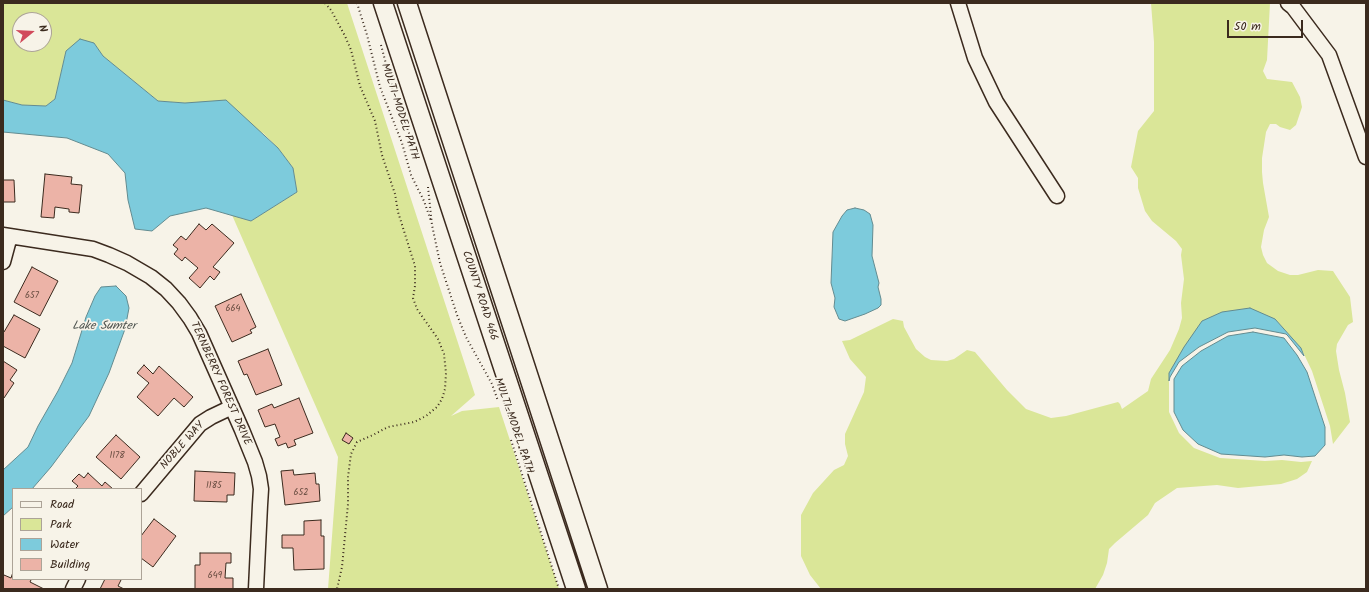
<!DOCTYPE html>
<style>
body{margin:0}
#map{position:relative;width:1369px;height:592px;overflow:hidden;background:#f7f3e8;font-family:Kalam,sans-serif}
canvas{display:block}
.frame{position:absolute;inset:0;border:4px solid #3b2a1e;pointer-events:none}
.legend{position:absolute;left:12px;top:488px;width:130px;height:92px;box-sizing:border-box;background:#f7f3e8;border:1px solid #aca397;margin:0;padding:5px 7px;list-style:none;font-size:12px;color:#3b2a1e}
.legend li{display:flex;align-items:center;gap:8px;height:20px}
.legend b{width:20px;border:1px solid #aca397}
.north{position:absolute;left:12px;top:12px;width:40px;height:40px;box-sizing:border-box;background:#f7f3e8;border:1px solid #aca397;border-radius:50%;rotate:72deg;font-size:11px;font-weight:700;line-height:16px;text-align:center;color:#3b2a1e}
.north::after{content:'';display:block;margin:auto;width:14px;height:18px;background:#d1495b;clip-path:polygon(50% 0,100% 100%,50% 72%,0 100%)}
.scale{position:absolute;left:1227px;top:20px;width:76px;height:18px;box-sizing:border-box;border:2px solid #3b2a1e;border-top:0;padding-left:5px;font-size:12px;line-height:14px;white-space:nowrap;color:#3b2a1e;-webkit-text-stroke:3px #f7f3e8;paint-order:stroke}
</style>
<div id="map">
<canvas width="1369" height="592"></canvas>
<div class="frame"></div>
<ul class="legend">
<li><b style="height:5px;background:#f7f3e8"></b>Road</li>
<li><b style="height:11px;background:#dae698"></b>Park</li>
<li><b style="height:11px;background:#7dcbdc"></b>Water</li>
<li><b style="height:11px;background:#ecb3a7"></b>Building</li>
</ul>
<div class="north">N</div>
<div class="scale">50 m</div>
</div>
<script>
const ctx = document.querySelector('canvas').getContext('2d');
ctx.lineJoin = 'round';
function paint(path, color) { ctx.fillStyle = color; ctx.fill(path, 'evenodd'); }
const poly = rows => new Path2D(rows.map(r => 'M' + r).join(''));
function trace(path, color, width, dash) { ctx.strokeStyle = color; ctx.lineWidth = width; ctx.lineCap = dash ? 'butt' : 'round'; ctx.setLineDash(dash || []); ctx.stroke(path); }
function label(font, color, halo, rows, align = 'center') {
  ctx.font = font + ' Kalam,sans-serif'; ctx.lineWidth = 3.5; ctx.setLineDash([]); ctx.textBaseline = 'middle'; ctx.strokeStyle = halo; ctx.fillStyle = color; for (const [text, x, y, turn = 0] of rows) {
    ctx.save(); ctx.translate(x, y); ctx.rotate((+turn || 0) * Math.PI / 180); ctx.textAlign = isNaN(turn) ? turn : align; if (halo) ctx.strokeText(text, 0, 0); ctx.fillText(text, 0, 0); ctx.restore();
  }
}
paint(poly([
 [3,3,347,3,475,395,451,416,462,411,499,407,559,589,328,589,338,457,232,215,251,221,297,192,293,168,278,148,263,133,185,103,158,101,103,56,94,43,66,51,55,99,46,106,22,105,3,100],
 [20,20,44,20,44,44,20,44],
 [1151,3,1270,3,1267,60,1263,71,1267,79,1292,82,1300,97,1302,107,1296,125,1290,130,1280,127,1276,124,1270,124,1266,132,1262,158,1262,172,1263,183,1269,217,1264,230,1261,247,1263,255,1267,263,1278,271,1290,275,1298,275,1318,270,1333,271,1350,297,1353,322,1348,325,1337,344,1336,351,1339,370,1345,393,1350,422,1333,444,1330,426,1312,371,1301,348,1275,319,1223,312,1169,373,1169,412,1179,433,1194,448,1220,458,1265,461,1282,460,1301,462,1312,461,1307,472,1297,479,1281,484,1238,488,1217,485,1177,488,1155,503,1148,515,1115,543,1109,549,1107,563,1103,575,1095,589,821,589,810,575,801,556,801,515,813,493,834,470,844,465,848,456,845,444,845,434,864,392,866,377,850,359,842,341,850,340,893,319,903,321,904,327,916,349,925,357,931,360,947,361,954,359,967,350,975,352,1007,390,1026,409,1051,418,1066,416,1118,402,1120,404,1122,409,1148,391,1151,379,1170,350,1179,329,1182,318,1181,303,1184,279,1181,255,1182,249,1176,241,1152,221,1145,211,1138,188,1138,178,1131,167,1138,131,1154,111,1154,42]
]), '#dae698');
const water = poly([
 [80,39,94,43,103,56,158,101,185,103,226,100,278,148,293,168,297,192,251,221,206,208,170,216,152,231,135,229,128,200,125,173,108,154,67,138,3,132,3,100,22,105,46,106,55,99,66,51,80,39],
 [855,208,864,210,870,214,873,225,872,256,879,283,878,287,881,299,881,305,878,308,865,314,845,321,839,319,834,307,835,298,831,283,833,232,842,216,847,210,855,208],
 [116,286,126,296,129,308,125,329,109,373,89,416,51,467,32,489,13,489,13,507,3,516,3,470,28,447,38,426,58,391,72,363,86,317,95,296,101,287,116,286],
 [1250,308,1275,319,1301,348,1304,356,1288,336,1286,334,1255,328,1228,332,1199,347,1179,362,1170,377,1169,381,1169,373,1184,347,1202,321,1222,312,1250,308],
 [1253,332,1284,338,1297,355,1307,372,1325,427,1325,445,1315,456,1302,457,1284,455,1265,457,1221,454,1198,444,1183,430,1174,412,1174,379,1182,366,1201,351,1228,336,1253,332]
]);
paint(water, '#7dcbdc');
trace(water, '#638b90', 1);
const building = poly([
 [45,174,72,177,71,184,82,185,79,213,69,212,69,209,55,207,54,218,41,217,45,174],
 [3,180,14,180,15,202,3,202,3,180],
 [199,224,206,230,212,224,234,243,213,267,220,272,214,280,210,276,200,288,189,278,198,268,185,257,182,261,174,254,178,249,173,245,181,236,186,240,199,224],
 [32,267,58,281,40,316,14,302,32,267],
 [241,294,256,327,250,330,252,333,232,342,215,306,241,294],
 [14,315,40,329,25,358,3,346,3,331,4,332,14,315],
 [268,349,282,385,256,395,247,374,244,375,238,361,268,349],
 [3,361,17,370,10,380,14,383,4,398,3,397,3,361],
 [144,365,153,374,159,366,193,397,184,407,174,398,158,416,137,397,149,383,137,373,144,365],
 [299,398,313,433,294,440,296,445,288,448,286,443,278,446,275,439,280,437,275,424,265,427,258,410,272,404,274,408,299,398],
 [346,433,353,438,349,444,342,440,346,433],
 [116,435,140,457,121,479,96,457,116,435],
 [293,470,294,475,315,473,316,484,319,484,320,501,285,505,281,471,293,470],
 [195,471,235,473,234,495,227,495,227,502,194,501,195,471],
 [88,473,102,486,105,482,113,489,75,489,78,486,72,481,79,474,84,478,88,473],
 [154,519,176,536,153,567,141,558,141,536,154,519],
 [321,520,321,536,324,536,324,569,294,570,293,548,282,548,282,535,304,535,304,521,321,520],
 [200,553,231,553,231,563,226,563,225,578,233,578,233,589,195,589,195,565,200,565,200,553],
 [13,572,13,579,29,579,31,580,30,582,44,589,3,589,3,578,4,575,11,578,13,572],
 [105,579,119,579,121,580,118,586,124,589,100,589,105,579]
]);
paint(building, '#ecb3a7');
trace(building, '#3b2a1e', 1);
const minor = poly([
 [958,3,975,58,996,102,1057,196],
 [1288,3,1293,7,1329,55,1366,157],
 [3,235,93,249,109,255,127,263,151,277,166,289,179,303,190,318,199,333,242,430,255,462,259,476,261,489,260,505,256,589],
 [3,262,10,236],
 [141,494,200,424,211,417,232,407],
 [73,589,78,579]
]);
const major = poly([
 [383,3,576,589],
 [407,3,598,589]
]);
trace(minor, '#3b2a1e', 17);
trace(major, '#3b2a1e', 21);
trace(poly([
 [325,3,331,10,345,36,351,50,360,86,375,121,382,155,395,194,398,212,415,266,415,286,413,298,417,309,438,339,444,354,446,373,445,389,442,399,437,407,426,416,414,422,388,427,373,435,357,442,351,454,348,477,348,504,342,567,337,589],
 [357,3,367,35,380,87,402,143,411,175,424,201,431,221],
 [381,45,394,94,417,154],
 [428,187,432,225,440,263,457,315,466,337,492,384,498,401],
 [511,440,559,589]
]), '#3b2a1e', 2, [1, 3]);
trace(minor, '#f7f3e8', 14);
trace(major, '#f7f3e8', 18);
label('9px', '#674c40', null, [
 ["657",32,296],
 ["664",233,309],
 ["1178",117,456],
 ["1185",214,486],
 ["652",301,493],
 ["649",215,576]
]);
label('11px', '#3b2a1e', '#f7f3e8', [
 ["MULTI-MODEL PATH",399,112,72],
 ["COUNTY ROAD 466",479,296,72],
 ["TERNBERRY FOREST DRIVE",220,384,66],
 ["MULTI-MODEL PATH",513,426,71],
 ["NOBLE WAY",183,446,-48]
]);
label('italic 12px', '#4c524e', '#f7f3e8', [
 ["Lake Sumter",104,327]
]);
</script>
